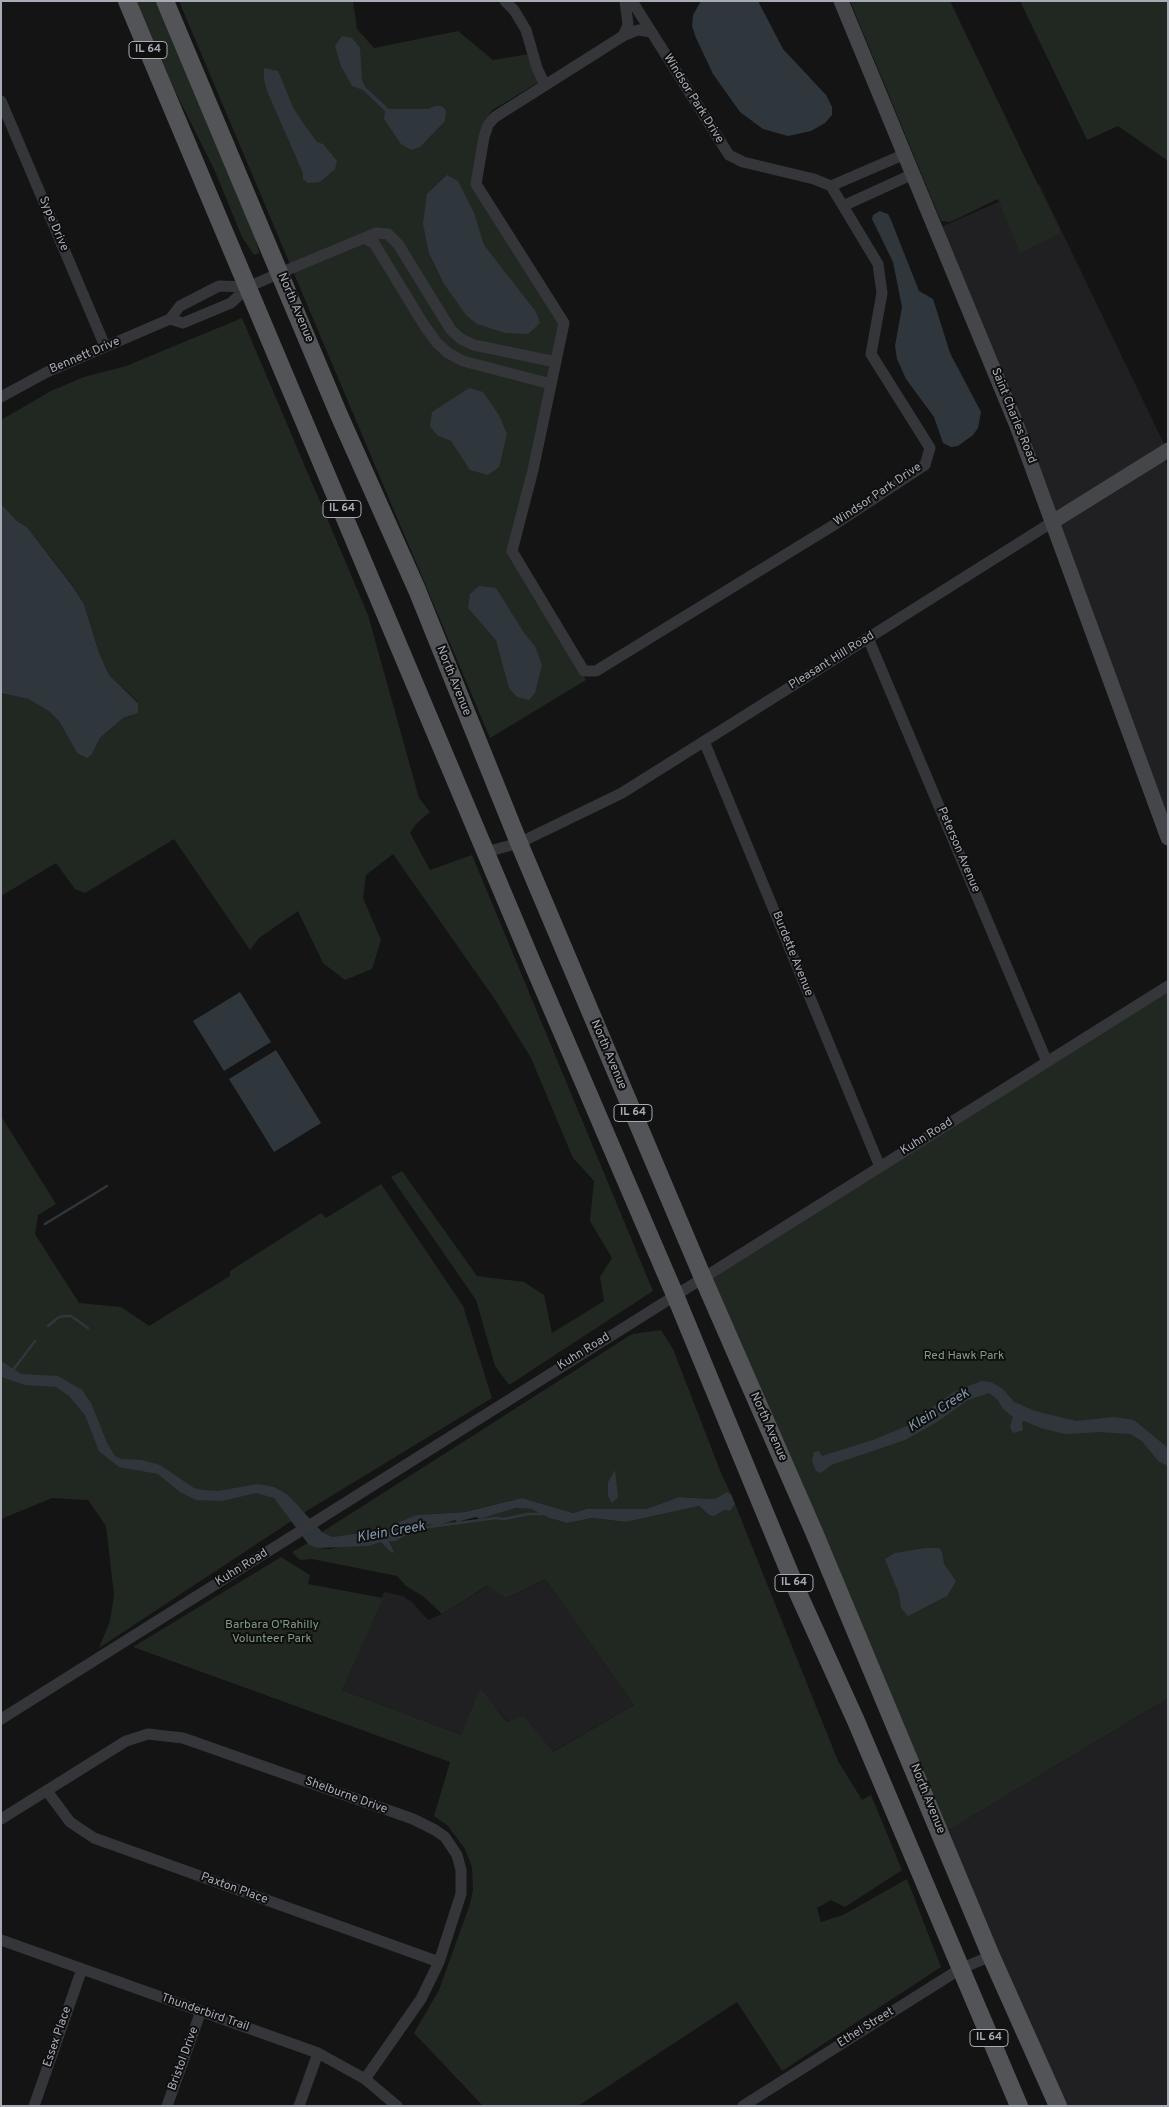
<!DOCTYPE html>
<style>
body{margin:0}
#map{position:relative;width:1169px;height:2107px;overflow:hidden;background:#141415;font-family:Overpass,sans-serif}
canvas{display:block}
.frame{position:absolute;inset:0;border:2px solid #a7acb4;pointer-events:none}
</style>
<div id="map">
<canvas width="1169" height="2107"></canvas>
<div class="frame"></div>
</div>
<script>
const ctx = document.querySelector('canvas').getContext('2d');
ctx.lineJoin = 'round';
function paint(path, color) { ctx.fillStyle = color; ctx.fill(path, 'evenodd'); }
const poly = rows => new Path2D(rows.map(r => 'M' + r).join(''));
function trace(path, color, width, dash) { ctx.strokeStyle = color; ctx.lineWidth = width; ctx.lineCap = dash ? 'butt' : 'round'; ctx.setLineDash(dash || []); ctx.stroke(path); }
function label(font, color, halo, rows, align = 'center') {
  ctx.font = font + ' Overpass,sans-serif'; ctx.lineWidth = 4; ctx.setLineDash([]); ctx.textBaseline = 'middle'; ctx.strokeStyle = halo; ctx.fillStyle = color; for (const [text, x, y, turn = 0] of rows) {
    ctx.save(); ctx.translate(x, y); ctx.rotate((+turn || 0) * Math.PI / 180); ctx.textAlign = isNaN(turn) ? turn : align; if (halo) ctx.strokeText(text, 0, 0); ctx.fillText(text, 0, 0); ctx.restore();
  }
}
paint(poly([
 [1039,184,1165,446,1056,517,939,228],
 [1163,457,1168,466,1168,828,1060,522],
 [545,1579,634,1705,552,1752,523,1715,508,1722,480,1689,461,1735,342,1690,384,1592,403,1596,413,1603,428,1620,442,1614,488,1586,508,1598],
 [1168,1698,1168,2106,1061,2106,944,1833]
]), '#202022');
paint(poly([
 [137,1,155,1,255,237,259,253,254,255,242,237,214,169,174,89],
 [179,1,353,1,357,29,374,48,458,31,493,60,529,54,539,82,491,111,480,135,472,182,560,324,509,554,586,680,490,738],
 [850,1,950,1,1061,233,1020,253,998,199,950,222,941,221],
 [1020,1,1168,1,1168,161,1118,126,1087,140],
 [242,318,368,615,419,798,430,812,416,824,410,833,430,870,472,855,653,1291,509,1385,495,1366,476,1300,391,1177,402,1171,477,1276,524,1282,544,1295,552,1333,604,1301,600,1277,612,1258,590,1221,594,1181,573,1158,531,1058,496,1001,393,854,366,875,363,898,381,940,372,969,345,980,323,963,298,911,259,938,250,950,174,839,85,893,75,889,56,863,1,896,1,693,28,699,50,712,59,721,77,753,92,754,100,738,123,718,131,716,138,702,109,675,99,653,84,604,74,587,27,527,17,521,1,504,1,420,51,391,84,377,126,366],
 [1168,985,1168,1698,944,1833,708,1278],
 [1,1116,56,1204,38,1215,35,1234,79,1303,121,1307,149,1326,230,1276,230,1271,321,1213,326,1218,381,1184,463,1306,492,1398,305,1512,99,1648,110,1621,114,1595,106,1526,88,1500,52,1498,1,1519],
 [661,1330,673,1349,721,1473,731,1494,727,1492,717,1498,710,1499,679,1497,646,1509,586,1509,573,1513,522,1498,465,1512,417,1515,390,1529,343,1537,333,1537,322,1532,632,1334],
 [735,1504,838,1761,862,1800,871,1795,902,1870,845,1907,831,1900,817,1908,821,1922,843,1915,907,1879,941,1967,782,2071,737,2002,578,2106,483,2106,414,2033,439,1990,470,1904,473,1890,472,1867,465,1849,448,1826,434,1816,450,1762,133,1647,281,1557,310,1575,308,1584,383,1598,342,1690,461,1735,480,1688,507,1722,523,1715,553,1752,634,1705,545,1579,507,1598,487,1586,442,1614,423,1596,406,1586,397,1576,312,1559,300,1560,292,1552,308,1543,317,1548,330,1549,347,1545,369,1546,381,1542,394,1552,389,1541,428,1524,480,1519,516,1508,531,1509,549,1518,567,1523,592,1518,626,1522,699,1506,709,1515,724,1510,730,1511]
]), '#212821');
paint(poly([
 [701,1,758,1,783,49,826,95,832,107,832,115,825,123,811,131,788,136,763,129,740,112,713,74,696,38,692,26,693,15],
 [342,36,352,38,360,48,362,80,365,87,389,109,428,109,435,106,442,106,446,111,445,121,420,147,411,150,401,144,384,119,385,111,363,90,352,86,341,66,335,46],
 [264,68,278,71,293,107,303,123,317,142,323,144,337,161,335,169,320,182,308,183,303,179,303,173,267,91,264,79],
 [447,175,458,181,474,213,484,245,536,312,540,323,528,334,505,333,477,324,466,315,444,284,429,253,423,224,427,194],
 [880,211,888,214,891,220,919,291,933,299,950,353,981,412,978,428,973,435,958,446,951,447,943,443,934,417,906,379,897,359,895,346,902,307,893,262,872,219,873,215],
 [469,388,483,392,499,415,507,434,499,467,488,475,470,470,451,441,437,435,430,426,432,412],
 [1,504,17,521,27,527,74,588,84,604,99,653,109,675,138,703,138,713,123,718,100,738,92,754,87,758,77,753,59,721,50,712,28,699,1,693],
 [479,586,496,588,524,633,535,646,542,665,535,693,529,700,517,697,509,688,496,640,468,608,470,594],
 [240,992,271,1042,224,1071,193,1021],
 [276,1050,321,1123,274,1152,229,1079],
 [1,1361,21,1374,58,1376,82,1390,91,1403,107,1443,115,1456,121,1459,142,1460,160,1465,194,1488,202,1490,218,1491,258,1484,274,1487,288,1495,322,1532,333,1537,390,1529,394,1524,417,1515,465,1512,522,1498,573,1513,586,1509,646,1509,679,1497,710,1499,717,1498,727,1492,731,1494,735,1504,730,1511,724,1510,714,1516,709,1515,699,1506,626,1522,592,1518,567,1523,549,1518,531,1509,516,1508,480,1519,476,1517,457,1522,455,1520,436,1526,428,1524,395,1541,389,1541,394,1552,392,1553,381,1542,369,1546,317,1548,309,1545,274,1498,256,1493,222,1501,196,1500,180,1492,158,1474,119,1467,99,1451,85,1415,69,1396,56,1387,25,1385,4,1378,1,1375],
 [981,1381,991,1382,1003,1389,1014,1402,1035,1411,1076,1421,1114,1417,1134,1420,1168,1448,1168,1466,1158,1461,1142,1441,1130,1434,1100,1432,1065,1434,1041,1428,1024,1421,1022,1422,1023,1430,1013,1433,1010,1427,1013,1417,1003,1409,998,1400,989,1393,968,1400,937,1422,905,1440,831,1465,821,1473,816,1471,812,1461,814,1452,819,1451,822,1456,873,1440,909,1425,952,1393],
 [615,1470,618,1497,612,1503,608,1496,608,1482],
 [925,1548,939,1548,942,1552,944,1564,956,1581,947,1596,908,1616,901,1608,899,1594,885,1559,895,1553]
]), '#2f373c');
trace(poly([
 [45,1224,107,1186],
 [48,1326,59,1317,66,1316,71,1316,88,1328],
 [13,1370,35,1341],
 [414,1529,496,1518,504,1519,528,1514,546,1514]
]), '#2f373c', 2.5);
trace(poly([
 [505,1,514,10,526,30,537,68,545,85],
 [632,1,729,155,743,162,814,179,831,186,878,264,882,293,871,354,930,448,925,465,837,523,596,671,584,671,512,551,533,470,564,323,476,184,484,137,488,125,495,117,623,36,638,30,651,32],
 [623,36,628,25,625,1],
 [1,101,105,346],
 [831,186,905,154],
 [843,206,913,174],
 [364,238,374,243,424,325,437,343,448,353,463,361,551,384],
 [170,319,183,323,231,303,248,287,280,273,376,233,388,234,398,244,451,330,461,339,474,345,556,362],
 [1,397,47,372,170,319,180,306,219,286,248,287],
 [868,638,1047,1062],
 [704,741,880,1167],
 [486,852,519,843,622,793,1054,521],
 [1,1719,1168,986],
 [47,1791,70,1822,94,1838,439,1962],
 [1,1819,126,1741,148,1734,183,1738,413,1819,435,1830,445,1837,457,1855,461,1870,461,1894,439,1962,421,1999,365,2079],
 [1,1940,318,2053,365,2079,397,2106],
 [34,2106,82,1969],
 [167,2106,201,2011],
 [299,2106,318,2053],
 [743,2106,960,1969,991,1956]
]), '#35363a', 11);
trace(poly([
 [841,1,1017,426,1168,838],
 [1054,521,1168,450]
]), '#44464a', 15);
trace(poly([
 [127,1,534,967,675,1295,798,1593,856,1721,1019,2106],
 [165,1,339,415,417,590,519,843,703,1278,814,1532,991,1956,1058,2106]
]), '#525458', 18);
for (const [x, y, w] of [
 [148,50,38],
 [342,509,38],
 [633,1113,38],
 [794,1583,38],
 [989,2038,38]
]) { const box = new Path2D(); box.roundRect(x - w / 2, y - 8.5, w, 17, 4); ctx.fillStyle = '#0f0f10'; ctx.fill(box); trace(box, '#a7acb4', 1); }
label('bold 11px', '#a7acb4', null, [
 ["IL 64",148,50],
 ["IL 64",342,509],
 ["IL 64",633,1113],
 ["IL 64",794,1583],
 ["IL 64",989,2038]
]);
label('12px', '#a7acb4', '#0f0f10', [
 ["Windsor Park Drive",693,99,58],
 ["Sype Drive",53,224,67],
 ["North Avenue",295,308,67],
 ["Bennett Drive",85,356,-23],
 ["Saint Charles Road",1013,416,68],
 ["Windsor Park Drive",878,495,-34],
 ["Pleasant Hill Road",832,661,-32],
 ["North Avenue",453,681,68],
 ["Peterson Avenue",958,850,67],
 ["Burdette Avenue",792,954,68],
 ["North Avenue",608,1055,67],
 ["Kuhn Road",927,1137,-32],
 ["Kuhn Road",584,1352,-32],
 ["North Avenue",768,1427,66],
 ["Kuhn Road",242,1568,-32],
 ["Shelburne Drive",346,1796,20],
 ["North Avenue",927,1799,68],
 ["Paxton Place",234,1889,20],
 ["Thunderbird Trail",205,2013,19],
 ["Ethel Street",866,2028,-32],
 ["Essex Place",58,2037,-71],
 ["Bristol Drive",184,2059,-70]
]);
label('12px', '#819d81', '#0f0f10', [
 ["Red Hawk Park",964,1357],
 ["Barbara O'Rahilly",272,1626],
 ["Volunteer Park",272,1640]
]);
label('italic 14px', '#829bab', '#0f0f10', [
 ["Klein Creek",939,1411,-32],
 ["Klein Creek",391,1533,-10]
]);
</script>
